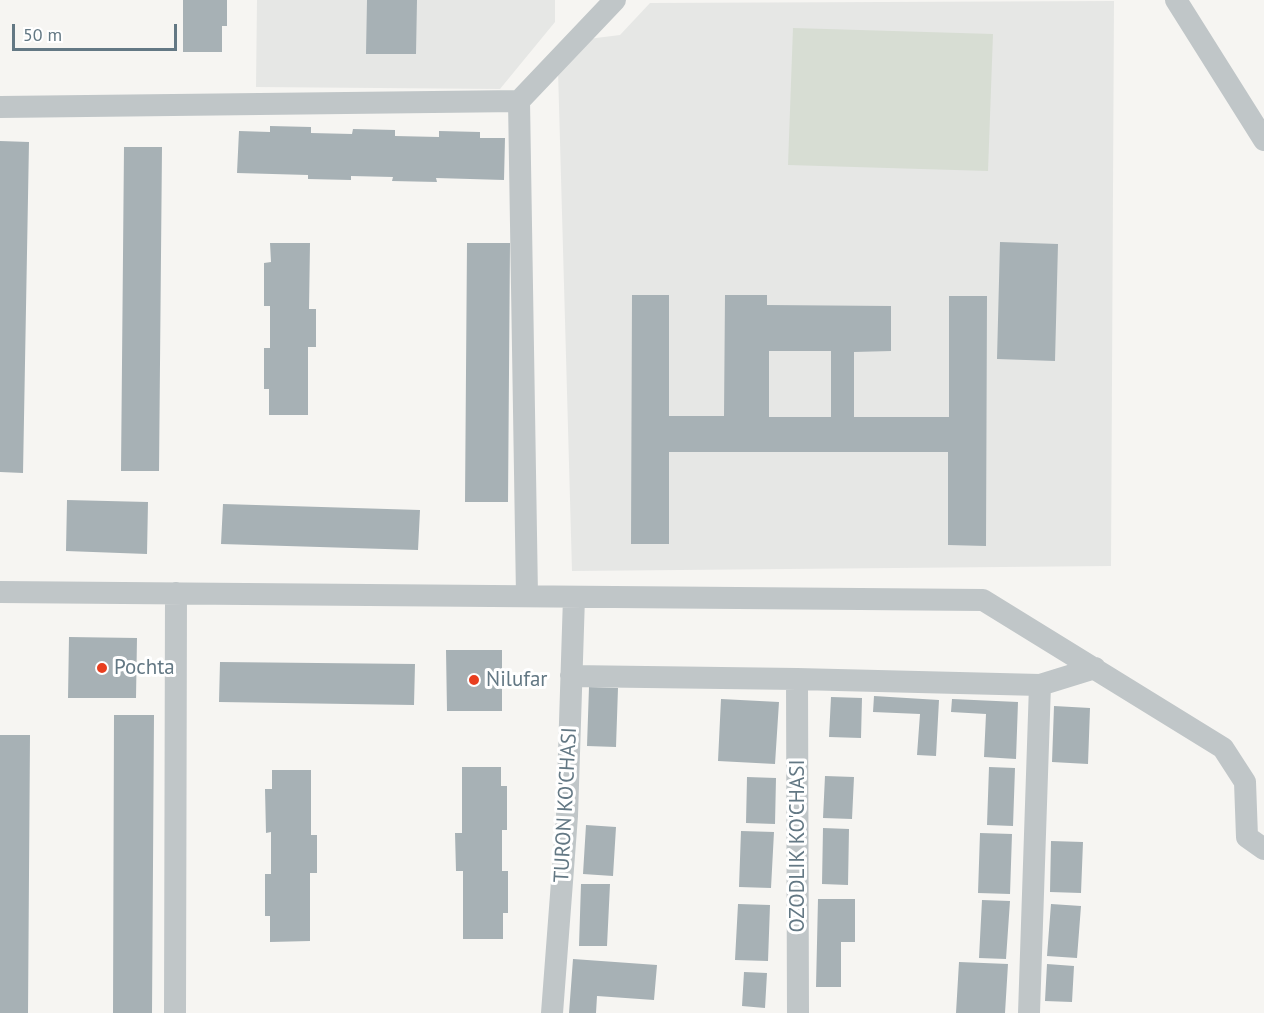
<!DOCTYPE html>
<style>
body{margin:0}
#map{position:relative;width:1264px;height:1013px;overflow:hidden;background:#f6f5f2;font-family:"PT Sans",sans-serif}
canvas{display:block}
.scale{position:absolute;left:12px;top:24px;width:165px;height:27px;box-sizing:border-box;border:3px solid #637884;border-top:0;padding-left:8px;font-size:18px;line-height:21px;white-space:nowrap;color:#637884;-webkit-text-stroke:4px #fff;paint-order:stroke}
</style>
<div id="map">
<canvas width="1264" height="1013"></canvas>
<div class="scale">50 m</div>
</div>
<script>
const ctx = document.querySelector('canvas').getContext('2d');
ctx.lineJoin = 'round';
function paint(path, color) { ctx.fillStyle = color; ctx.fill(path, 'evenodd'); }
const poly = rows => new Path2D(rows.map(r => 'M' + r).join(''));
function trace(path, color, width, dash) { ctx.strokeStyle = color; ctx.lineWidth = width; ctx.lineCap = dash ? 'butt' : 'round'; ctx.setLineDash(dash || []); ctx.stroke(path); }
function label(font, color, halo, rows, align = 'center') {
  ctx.font = font + ' "PT Sans",sans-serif'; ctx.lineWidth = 6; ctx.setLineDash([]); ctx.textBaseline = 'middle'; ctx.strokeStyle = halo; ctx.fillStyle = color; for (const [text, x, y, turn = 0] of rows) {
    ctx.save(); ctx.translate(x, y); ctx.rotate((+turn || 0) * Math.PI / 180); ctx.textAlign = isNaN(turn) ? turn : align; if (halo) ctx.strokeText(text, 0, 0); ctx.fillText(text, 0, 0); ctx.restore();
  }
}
paint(poly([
 [257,0,555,0,555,22,500,89,256,87],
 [1114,1,1111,566,572,571,558,70,588,39,620,35,650,3]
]), '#e6e7e5');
paint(poly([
 [793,28,993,34,988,171,788,165]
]), '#d7ddd3');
paint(poly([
 [183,0,227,0,227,26,222,26,222,52,183,52],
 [367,0,417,0,416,54,366,54],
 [270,126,311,127,311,133,352,134,353,129,395,130,395,136,439,137,439,131,480,132,480,138,505,138,504,180,436,178,437,182,392,181,393,177,351,176,351,180,308,179,308,175,237,173,239,131,270,132],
 [0,141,29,142,23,473,0,472],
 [124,147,162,147,159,471,121,471],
 [1000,242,1058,244,1055,361,997,359],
 [270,243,310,243,309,309,316,309,316,347,308,347,308,415,269,415,269,389,264,389,264,348,270,348,270,306,264,306,264,263,271,262],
 [467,243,510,243,508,502,465,502],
 [632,295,669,295,669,416,724,416,725,295,767,295,767,305,891,306,891,351,854,352,854,417,949,417,949,296,987,296,986,546,948,545,948,452,669,452,669,544,631,544],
 [769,351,831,351,831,417,769,417],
 [67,500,148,502,147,554,66,551],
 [223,504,420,510,418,550,221,544],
 [69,637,137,638,136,698,68,698],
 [446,650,502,650,502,711,447,711],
 [220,662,415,664,414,705,219,702],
 [589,687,618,688,616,747,587,746],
 [874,696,939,700,936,756,917,755,920,714,873,712],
 [831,697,862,698,861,738,829,737],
 [721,699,779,702,775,764,718,761],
 [952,699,1018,702,1016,759,984,757,986,714,951,712],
 [1054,706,1090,708,1088,764,1052,762],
 [114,715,154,715,152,1013,113,1013],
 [0,735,30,735,28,1013,0,1013],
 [462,767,501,767,501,786,507,786,507,830,502,830,502,871,508,871,508,913,503,913,503,939,463,939,463,871,456,871,455,833,462,833],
 [989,767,1015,768,1013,826,987,825],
 [272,770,311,770,311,835,317,835,317,873,310,873,310,941,270,942,270,916,265,916,265,874,271,874,271,832,266,833,265,789,272,789],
 [825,776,854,777,852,819,823,818],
 [747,777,776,778,775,824,746,823],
 [586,825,616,827,613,876,583,874],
 [823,828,849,829,848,885,822,884],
 [741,831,774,832,771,888,739,887],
 [980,833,1012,834,1010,894,978,893],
 [1051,841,1083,842,1081,893,1050,892],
 [581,884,610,884,607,946,579,946],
 [818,899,855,899,855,942,841,942,841,987,816,987],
 [982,900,1010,901,1006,959,979,958],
 [738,904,770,905,768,961,735,960],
 [1051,904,1081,906,1077,958,1047,956],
 [573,959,657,965,654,1000,597,996,596,1013,569,1013],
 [959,962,1008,964,1005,1013,956,1013],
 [1047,964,1074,966,1072,1002,1045,1001],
 [744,972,767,973,765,1008,742,1006]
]), '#a7b1b5');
trace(poly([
 [1176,0,1264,140],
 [519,101,527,596],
 [0,107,519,101,615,0],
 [0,592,983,600,1223,748,1245,782,1247,837,1264,849],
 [571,676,797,679,1040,685,1095,668],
 [797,679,798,1013],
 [175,1013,176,593],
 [552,1013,567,816,574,597],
 [1029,1013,1040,685]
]), '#c0c6c8', 22);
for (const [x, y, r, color] of [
 [102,668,6,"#e83e1f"],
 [474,680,6,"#e83e1f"]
]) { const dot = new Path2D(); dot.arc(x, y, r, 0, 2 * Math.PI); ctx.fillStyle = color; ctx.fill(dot); trace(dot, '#fff', 2); }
label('21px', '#637884', '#fff', [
 ["Pochta",114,668],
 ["Nilufar",486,680]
], 'left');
label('21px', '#637884', '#fff', [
 ["TURON KO'CHASI",566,805,-87],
 ["OZODLIK KO'CHASI",798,846,-90]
]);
</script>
